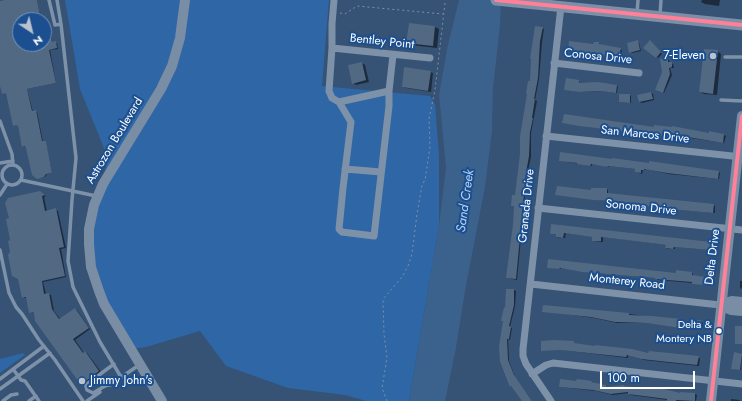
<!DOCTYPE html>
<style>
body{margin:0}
#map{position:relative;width:742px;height:401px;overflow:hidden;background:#365274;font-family:Jost,sans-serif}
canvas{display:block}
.north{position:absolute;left:12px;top:12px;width:40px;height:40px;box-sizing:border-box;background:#1b4f8f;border:1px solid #7695bc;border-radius:50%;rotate:145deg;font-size:11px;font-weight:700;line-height:16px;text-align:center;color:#fff}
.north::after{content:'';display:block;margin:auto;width:14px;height:18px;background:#b9c2ce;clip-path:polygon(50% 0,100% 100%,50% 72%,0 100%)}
.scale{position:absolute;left:600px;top:371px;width:95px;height:18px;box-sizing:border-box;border:2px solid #fff;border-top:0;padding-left:5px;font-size:12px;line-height:14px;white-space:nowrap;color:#fff;-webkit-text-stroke:3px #1b4f8f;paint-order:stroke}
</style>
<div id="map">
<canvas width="742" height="401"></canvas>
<div class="north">N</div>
<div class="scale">100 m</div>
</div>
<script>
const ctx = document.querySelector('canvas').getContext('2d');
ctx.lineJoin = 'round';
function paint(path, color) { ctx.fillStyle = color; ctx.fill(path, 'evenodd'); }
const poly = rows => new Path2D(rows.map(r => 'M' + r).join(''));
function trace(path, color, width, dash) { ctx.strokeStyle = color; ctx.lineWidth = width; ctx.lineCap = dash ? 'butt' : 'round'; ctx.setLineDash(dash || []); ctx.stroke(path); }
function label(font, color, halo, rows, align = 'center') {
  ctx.font = font + ' Jost,sans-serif'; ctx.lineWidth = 4; ctx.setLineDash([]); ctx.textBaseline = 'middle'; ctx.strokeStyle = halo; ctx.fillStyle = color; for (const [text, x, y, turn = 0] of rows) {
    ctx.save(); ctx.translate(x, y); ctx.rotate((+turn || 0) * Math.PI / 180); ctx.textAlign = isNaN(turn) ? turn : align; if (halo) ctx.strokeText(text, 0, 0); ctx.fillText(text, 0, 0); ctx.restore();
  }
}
paint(poly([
 [65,0,329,0,322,86,430,96,435,104,439,155,439,226,409,401,366,401,345,395,288,388,226,366,200,331,146,347,131,349,94,279,89,244,108,158,80,89],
 [23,353,25,355,0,373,0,359]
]), '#2f66a5');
paint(poly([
 [459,0,501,0,500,25,493,89,492,131,485,187,465,291,456,348,445,401,409,401,439,226,446,167,439,95,447,49]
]), '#3b618d');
paint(poly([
 [10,0,37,0,41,20,20,20,20,44,44,44,44,33,45,37,51,36,52,43,57,43,58,49,50,50,56,83,27,89,33,112,37,112,43,142,46,142,52,173,47,174,45,177,39,178,26,146,23,147,18,126,7,93,2,93,0,81,0,2],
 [702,0,720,0,719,6,705,4,701,2],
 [409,24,435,27,439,29,437,48,411,45,407,43],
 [542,28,544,29,542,42,539,79,535,100,537,101,531,133,531,157,527,175,517,280,508,278,516,196,531,82],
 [650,41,662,54,658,58,657,57],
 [638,42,639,43,641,51,632,53,630,52],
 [599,43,600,45,622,50,621,57,570,51],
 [717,51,721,54,717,95,704,94,700,92],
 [667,59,669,60,670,63,673,64,674,68,670,68,672,75,664,93,657,91],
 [362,63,365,65,369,82,356,85,353,83],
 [430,72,433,73,431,92,406,88,403,87],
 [567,79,579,81,580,84,617,86,618,86,617,93,602,91,581,92,566,90],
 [651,93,653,94,654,100,642,103,640,102,638,96],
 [630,95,631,96,631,103,620,102],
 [563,123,724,135,726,136,724,143,684,137,684,138],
 [561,161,719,172,720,173,719,179,669,174,646,169,645,170,643,170,642,174,636,172,636,169,609,166,609,167,592,164,592,166],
 [607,189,608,190,608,194,714,205,715,206,715,213,661,208,612,201,596,200,558,195],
 [40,192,46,196,44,197,47,212,56,210,58,211,66,248,61,249,66,277,43,282,46,294,51,295,54,311,60,319,75,309,77,310,90,329,75,340,84,353,85,352,87,353,101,372,84,385,82,384,35,313,32,313,38,311,27,298,23,298],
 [552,225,711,243,713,244,712,250,675,247,675,249,668,249,666,248,667,245,661,244,603,237,603,242,594,241,593,240,593,237,566,233,565,238,558,238,557,237,557,234,552,234],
 [549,260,676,274,677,271,692,273,693,274,693,276,707,279,706,285,693,283,658,280,656,278,585,272,561,268,561,269,550,268,548,267],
 [740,281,742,281,742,289,740,288],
 [514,290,516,291,515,306,510,327,512,328,510,340,508,339,509,361,515,377,532,401,523,401,511,386,500,362],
 [543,311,629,314,682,321,681,328,650,323,617,323,594,318],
 [701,322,703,323,703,327,693,329,691,328],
 [573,342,575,344,649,354,700,358,699,366,644,360,628,355,628,358,562,350,542,350],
 [742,355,741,370,734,369],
 [577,382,591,382,606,386,607,387,624,386,681,395,695,394,697,395,696,401,668,401,668,400,631,395,629,393,613,395,596,391,560,387],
 [731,399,739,400,740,401,731,401]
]), '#0007');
paint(poly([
 [5,0,37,0,41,20,20,20,20,44,44,44,44,36,50,35,52,42,56,41,57,48,49,50,56,83,27,89,32,111,36,110,42,141,46,141,52,173,46,174,44,177,37,179,32,175,26,148,25,146,22,147,18,126,16,125,13,126,6,93,2,94,0,86,0,1],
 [409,23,435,26,433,46,406,43],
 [535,26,543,27,540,41,538,78,534,99,535,99,532,118,533,118,530,132,529,156,526,173,516,279,506,278,513,224,514,206,511,206,512,195,515,195,520,154,520,136,527,94,526,94,528,81,530,81,531,59,530,59],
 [638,40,640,50,629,53,627,43],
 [650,40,661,52,656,58,643,48],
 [569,41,593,44,594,42,599,42,599,44,621,48,619,57,568,51],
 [704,49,718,50,713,94,699,92],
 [668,58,668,62,672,62,672,67,669,68,670,74,663,93,655,90,662,72,660,59],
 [362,62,366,80,352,84,348,65],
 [404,67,431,71,428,91,402,87],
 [566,78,579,80,579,83,598,82,617,85,616,93,600,91,579,92,564,90],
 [651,92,653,99,639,102,637,95],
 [619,94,630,94,630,103,619,102],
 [564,114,654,127,654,125,672,127,672,126,709,133,709,131,724,134,723,143,682,136,682,138,579,126,562,123],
 [560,152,612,159,612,158,649,163,649,161,719,171,718,179,667,173,644,169,644,170,641,170,641,173,635,172,635,169,608,166,607,167,591,164,590,166,577,164,577,163,559,161],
 [557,186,591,190,591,188,607,188,607,193,714,204,713,213,659,208,609,201,593,200,555,195],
 [40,191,45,195,42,196,45,211,56,208,64,247,59,248,65,276,42,281,44,294,49,293,52,309,59,319,75,308,89,328,73,339,83,353,85,351,99,371,81,385,35,321,34,313,33,312,29,313,26,297,22,298,18,279,12,276,8,255,10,252,8,241,10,240,6,219,9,218,5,203,8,198],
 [551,224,711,242,710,250,674,247,673,249,665,248,666,245,659,244,601,237,601,241,592,241,592,237,564,233,563,238,556,237,556,234,550,234],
 [548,259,676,273,676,270,692,272,692,275,705,277,704,285,692,284,692,282,655,279,655,278,582,272,560,268,559,269,547,268],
 [506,289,514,289,514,305,509,326,511,327,509,339,507,339,508,360,514,375,532,401,522,401,511,386,510,387,500,362,499,346,503,321,501,321,504,307,505,308],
 [543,305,629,313,629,315,652,316,681,319,680,328,647,323,615,322,591,317,542,312],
 [701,320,702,327,690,329,689,322],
 [735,326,742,326,742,344,735,344],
 [554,340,574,341,574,343,595,346,595,345,632,349,648,353,649,351,699,356,697,365,641,359,627,355,626,357,560,350,541,351,541,341],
 [734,352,742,354,740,370,731,369],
 [560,379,576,381,577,379,592,381,591,382,606,385,606,387,624,385,624,386,645,388,664,389,680,393,680,392,695,393,695,401,676,400,676,401,667,401,667,399,628,394,628,392,611,394,593,390,559,387]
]), '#526984');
trace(poly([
 [340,13,345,14,357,6,443,14],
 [387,401,382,388,387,358,384,334,383,299,402,277,408,266,412,254,417,214,422,185,425,180,430,147,429,119,435,90,445,3]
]), '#7d92a8', 1, [2, 3]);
trace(poly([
 [49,0,55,25,61,24],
 [57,0,61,24,76,158,72,200,68,261,73,287,100,342,121,377],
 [637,13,638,0],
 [660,15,661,0],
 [725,57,742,57],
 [721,100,742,101],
 [0,121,12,154,13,164],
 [0,163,13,161],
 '2 175a10 10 0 1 1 20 0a10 10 0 1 1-20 0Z',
 [21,180,96,196],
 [0,195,7,184],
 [0,250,9,293,16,307,22,314,39,340,55,360,83,401],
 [13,369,21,380,25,381,39,401],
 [0,379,44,346],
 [111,384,105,386,93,393,87,390,86,386,88,383,114,364],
 [110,385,139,365],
 [0,389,50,353],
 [3,401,11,395,17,394],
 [29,401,36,396],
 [87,401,100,392]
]), '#7d92a8', 3.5);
trace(poly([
 [334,0,332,24,332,48,329,91,332,98,339,102,351,122,343,188,339,229,342,232,374,236,389,106,389,91,393,55],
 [332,48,430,58],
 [554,63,639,73],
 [339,102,389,91],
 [546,136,742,157],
 [345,169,381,172],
 [538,208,742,230],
 [531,284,720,305],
 [532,374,546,365,553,363,742,384],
 [551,401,526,364,523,356,523,349,561,6]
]), '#7d92a8', 7);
trace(poly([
 [720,305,731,310,742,311],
 [720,305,732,301,742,302],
 [162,401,104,304,99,291,91,267,89,244,89,229,94,205,103,184,161,89,172,66,180,38,185,0],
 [711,401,742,116]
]), '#798da4', 10);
trace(poly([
 [496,0,742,25]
]), '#7d8ea7', 11);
trace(poly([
 [496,0,742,25],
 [711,401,742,116]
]), '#ff8098', 4);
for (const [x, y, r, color] of [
 [713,56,4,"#b9c2ce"],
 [719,331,3.5,"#fff"],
 [82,381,4,"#b9c2ce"]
]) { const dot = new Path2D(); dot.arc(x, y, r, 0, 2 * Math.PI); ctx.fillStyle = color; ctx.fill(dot); trace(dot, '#1b4f8f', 1.5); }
label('11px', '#fff', '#1b4f8f', [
 ["Delta &",712,325],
 ["Montery NB",712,339]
], 'right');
label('12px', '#fff', '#1b4f8f', [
 ["Bentley Point",382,42,6],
 ["Conosa Drive",598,57,6],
 ["San Marcos Drive",645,135,6],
 ["Astrozon Boulevard",115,141,-59],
 ["Granada Drive",527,206,-84],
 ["Sonoma Drive",641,208,6],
 ["Delta Drive",713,257,-83],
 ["Monterey Road",627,282,6]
]);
label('12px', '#fff', '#1b4f8f', [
 ["7-Eleven",705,56],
 ["Jimmy John's",90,381,"left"]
], 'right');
label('italic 13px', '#b5d3f5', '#1b4f8f', [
 ["Sand Creek",466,201,-82]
]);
</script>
